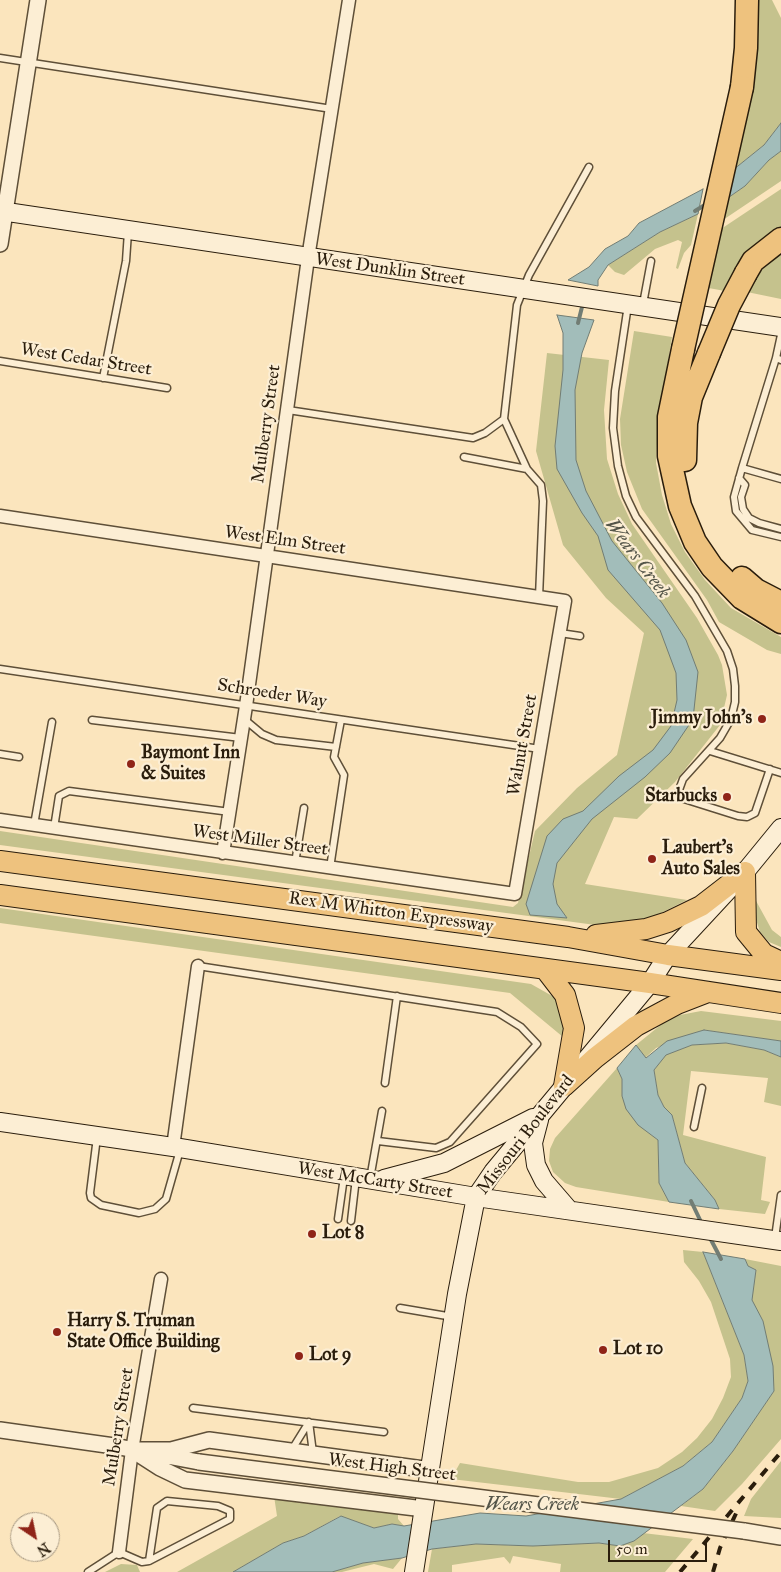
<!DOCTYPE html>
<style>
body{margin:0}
#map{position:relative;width:781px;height:1572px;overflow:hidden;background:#fbe5bd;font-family:"IM FELL Great Primer",serif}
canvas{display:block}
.north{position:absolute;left:10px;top:1512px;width:50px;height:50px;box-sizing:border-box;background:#fceed4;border:1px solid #a89a84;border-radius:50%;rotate:146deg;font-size:14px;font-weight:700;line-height:20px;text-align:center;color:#2a1d0c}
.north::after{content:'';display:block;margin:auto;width:18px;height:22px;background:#8f2418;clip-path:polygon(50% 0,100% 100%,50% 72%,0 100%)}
.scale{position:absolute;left:608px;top:1540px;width:99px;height:22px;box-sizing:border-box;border:2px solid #2a1d0c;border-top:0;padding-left:6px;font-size:15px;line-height:18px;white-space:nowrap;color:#2a1d0c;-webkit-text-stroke:4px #fceed4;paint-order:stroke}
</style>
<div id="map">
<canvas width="781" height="1572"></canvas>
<div class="north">N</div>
<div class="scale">50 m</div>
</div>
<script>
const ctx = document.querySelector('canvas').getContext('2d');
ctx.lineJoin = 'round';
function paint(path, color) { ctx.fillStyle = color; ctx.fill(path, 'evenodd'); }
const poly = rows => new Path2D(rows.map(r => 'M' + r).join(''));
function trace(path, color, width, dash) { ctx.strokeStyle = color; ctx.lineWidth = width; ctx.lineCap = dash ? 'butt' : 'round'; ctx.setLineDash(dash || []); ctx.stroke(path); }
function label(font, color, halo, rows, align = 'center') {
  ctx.font = font + ' "IM FELL Great Primer",serif'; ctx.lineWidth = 4.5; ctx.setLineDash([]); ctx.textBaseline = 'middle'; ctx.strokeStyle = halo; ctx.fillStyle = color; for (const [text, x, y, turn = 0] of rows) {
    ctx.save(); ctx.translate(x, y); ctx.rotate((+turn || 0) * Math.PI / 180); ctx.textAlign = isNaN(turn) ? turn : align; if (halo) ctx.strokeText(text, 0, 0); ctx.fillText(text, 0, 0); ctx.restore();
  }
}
paint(poly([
 [757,0,772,0,781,18,781,123,764,145,728,174,757,61],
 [781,151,781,181,717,224,722,202,745,186,769,160],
 [781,189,781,230,725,291,703,287,715,233],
 [698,214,691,245,684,253,678,269,676,268,682,242,678,240,655,249,624,275,615,272,608,265,660,232],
 [781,251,781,299,747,292,766,264],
 [634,331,672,337,658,424,656,463,662,495,671,524,685,552,705,580,731,608,781,637,781,654,767,650,719,622,707,600,642,509,627,472,621,445,620,419],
 [547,353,609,360,604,410,607,459,618,494,632,524,697,618,718,655,722,665,727,695,720,725,675,782,637,819,614,817,585,884,687,900,659,914,657,919,603,926,0,845,0,831,513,907,518,903,535,831,577,788,617,755,644,633,606,598,563,545,536,451],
 [755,899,772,930,781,937,781,947,769,942,760,932,753,910],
 [0,908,531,984,554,997,561,1008,564,1020,563,1037,510,993,0,923],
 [701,1011,781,1021,781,1041,704,1030,656,1048,645,1058,636,1045,663,1023,680,1015],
 [726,1043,764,1050,781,1057,781,1106,764,1102,768,1078,691,1071,683,1135,766,1157,761,1200,770,1202,765,1214,719,1209,715,1200,685,1163,672,1115,664,1107,658,1095,654,1070,665,1055,692,1045],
 [617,1068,622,1079,622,1096,638,1124,658,1140,659,1183,669,1202,576,1187,565,1183,553,1172,549,1161,550,1149,555,1138],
 [683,1250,703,1252,744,1355,748,1381,742,1398,712,1442,683,1466,621,1499,451,1479,460,1463,578,1482,609,1482,658,1468,682,1452,697,1438,712,1419,723,1398,731,1377,730,1359,711,1302,699,1281,684,1262],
 [745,1259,781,1266,781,1439,742,1484,715,1511,681,1506,703,1489,733,1451,774,1391,763,1321,751,1300,756,1270,748,1266],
 [781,1461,781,1518,744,1516,751,1499],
 [274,1496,398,1513,398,1519,404,1526,392,1524,374,1528,340,1516,304,1536,283,1543,233,1572,177,1572,277,1516],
 [643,1533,693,1539,665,1572,560,1572,561,1564,513,1556,510,1564,504,1557,452,1565,452,1572,428,1572,432,1549,476,1544,533,1546,599,1543,620,1546,634,1541],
 [402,1558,393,1569,374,1564,342,1572,332,1572,363,1563],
 [121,1564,137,1565,140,1572,105,1572]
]), '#c5c28d');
const water = poly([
 [781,123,781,151,769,160,745,186,722,202,728,174,764,145,781,123],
 [703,189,698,214,660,232,608,265,598,280,598,286,568,280,589,267,605,249,628,236,639,223,703,189],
 [557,315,594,320,582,353,575,390,576,460,586,491,612,541,662,603,686,640,698,672,693,719,670,753,645,777,592,819,557,863,553,884,557,904,567,918,530,915,526,904,547,836,563,819,583,811,619,776,653,750,671,726,677,700,676,673,660,630,608,570,598,536,582,513,557,469,555,446,563,370,563,333,557,315],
 [704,1030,781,1041,781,1057,764,1050,726,1043,692,1045,666,1055,654,1070,658,1095,664,1107,672,1115,685,1163,715,1200,719,1209,669,1202,659,1183,658,1140,638,1125,626,1109,622,1096,622,1079,617,1068,636,1045,646,1058,667,1041,704,1030],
 [703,1252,745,1259,748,1266,756,1270,752,1300,763,1321,773,1366,774,1391,733,1451,703,1489,634,1541,620,1546,599,1543,533,1546,476,1544,432,1549,402,1558,363,1563,332,1572,233,1572,283,1543,304,1536,341,1516,374,1528,392,1524,404,1526,480,1513,526,1516,621,1499,683,1466,712,1442,742,1398,748,1381,744,1355,703,1252]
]);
paint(water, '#a2bdba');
trace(water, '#727d74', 1);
trace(poly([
 [695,211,708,203],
 [578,323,583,303],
 [691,1201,702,1224],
 [709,1236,721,1259]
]), '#727d74', 4);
const service = poly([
 [0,58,332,109],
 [643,304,651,261],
 [628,305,615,391,613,428,618,466,626,496,636,517,695,596,727,651,733,669,735,686,735,702,731,719,720,738,683,779,679,790,684,799,738,816,747,817,755,813,770,769],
 [781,335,776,358,781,360],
 [776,358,742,468,781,479],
 [0,361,167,388],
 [103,378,126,261,128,232],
 [288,410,473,438,485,433,504,419],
 [464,457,527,469,541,485,543,501,539,597],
 [742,468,734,497,736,511,752,530,781,537],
 [527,469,504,419,517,305,529,275,589,167],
 [739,478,745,485,741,497,743,509,749,518,759,523,781,529],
 [560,633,580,636],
 [0,669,540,749],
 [244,719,262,734,276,740,336,747],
 [92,720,241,738],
 [710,751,781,773],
 [0,754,19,757],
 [34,825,52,722],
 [54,828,59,796,69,791,230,812],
 [295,863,304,808],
 [330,868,344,775,334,757,341,720],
 [198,966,497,1012,521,1027,537,1044,450,1142,436,1148,378,1141],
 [385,1083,397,996],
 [694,1127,702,1088],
 [97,1137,90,1193,91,1198,101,1205,139,1213,155,1209,166,1199,180,1150],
 [370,1179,382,1111],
 [338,1219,344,1177],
 [351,1221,356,1178],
 [775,1238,781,1195],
 [400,1308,453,1317],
 [193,1408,384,1432],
 [309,1422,313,1453],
 [291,1451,309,1422],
 [88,1572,119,1552,142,1562,149,1561,230,1519,230,1511,218,1506,167,1501,157,1508,149,1561]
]);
const minor = poly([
 [0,516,565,601,515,894,0,820],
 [223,853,246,706,308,258,349,0],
 [173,1147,198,966],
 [119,1552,132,1450,161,1279]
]);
const tertiary = poly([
 [0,244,38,0],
 [0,1430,114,1446,199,1462],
 [132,1450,171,1450,209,1440,431,1470],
 [132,1450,160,1468,185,1480,424,1509],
 [744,1531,781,1537]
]);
const secondary = poly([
 [0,211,781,327],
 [539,1120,533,1143,536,1165,544,1181,569,1210],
 [0,1122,180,1148,476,1197,781,1241],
 [384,1179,444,1163,533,1118],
 [414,1572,457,1294,476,1197,493,1172,650,983,668,955,745,872,781,828]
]);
const trunk = poly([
 [0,861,568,937,668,955,781,970],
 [745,872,746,932,764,954,781,962],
 [0,895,650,983,781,1003],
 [596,935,646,929,668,922,701,906,745,872],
 [545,969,565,995,574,1028,564,1086],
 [564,1086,595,1058,636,1026,677,1004,708,992]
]);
const motorway = poly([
 [742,87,746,48,747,0],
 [746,273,753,261,781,239],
 [683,349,669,417,669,456,680,506,695,542,712,567,742,598,781,622],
 [685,460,686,423,691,397,709,353],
 [742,578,756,590,781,603]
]);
trace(service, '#5e4f38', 9);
trace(minor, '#5e4f38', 15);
trace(tertiary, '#5e4f38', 18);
trace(secondary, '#2a1d0c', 20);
trace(trunk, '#2a1d0c', 22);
trace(motorway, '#2a1d0c', 25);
trace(service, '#fceed4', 6);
trace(minor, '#fceed4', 12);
trace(tertiary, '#fceed4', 15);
trace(secondary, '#fceed4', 18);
trace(trunk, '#eec27e', 20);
trace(motorway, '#eec27e', 22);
trace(poly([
 [680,1572,781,1452],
 [713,1572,720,1548,739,1507]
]), '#2a1d0c', 4, [9, 9]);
const tertiaryBridge = poly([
 [199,1462,744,1531]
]);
const motorwayBridge = poly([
 [683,349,742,87],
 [709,353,729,305,746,273]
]);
trace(tertiaryBridge, '#5e4f38', 18, []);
trace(motorwayBridge, '#2a1d0c', 25, []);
trace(tertiaryBridge, '#fceed4', 15);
trace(motorwayBridge, '#eec27e', 22);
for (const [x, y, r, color] of [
 [762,719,5,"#8f2418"],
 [131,764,5,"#8f2418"],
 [727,797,5,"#8f2418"],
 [652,859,5,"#8f2418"],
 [312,1234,5,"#8f2418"],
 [57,1332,5,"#8f2418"],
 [603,1350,5,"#8f2418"],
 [299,1356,5,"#8f2418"]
]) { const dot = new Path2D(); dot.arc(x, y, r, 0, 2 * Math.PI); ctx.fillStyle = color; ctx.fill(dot); trace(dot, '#fceed4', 2); }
label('18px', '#2a1d0c', '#fceed4', [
 ["West Dunklin Street",390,270,8],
 ["West Cedar Street",86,360,9],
 ["Mulberry Street",267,424,-82],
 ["West Elm Street",285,541,8],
 ["Schroeder Way",272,694,9],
 ["Walnut Street",523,745,-80],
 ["West Miller Street",260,841,8],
 ["Rex M Whitton Expressway",391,913,8],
 ["Missouri Boulevard",526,1135,-52],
 ["West McCarty Street",375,1181,9],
 ["Mulberry Street",119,1427,-81],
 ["West High Street",392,1468,7]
]);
label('bold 18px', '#2a1d0c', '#fceed4', [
 ["Jimmy John's",752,719,"right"],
 ["Baymont Inn",141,754],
 ["& Suites",141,775],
 ["Starbucks",717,797,"right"],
 ["Laubert's",662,849],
 ["Auto Sales",662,870],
 ["Lot 8",322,1234],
 ["Harry S. Truman",67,1322],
 ["State Office Building",67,1343],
 ["Lot 10",613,1350],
 ["Lot 9",309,1356]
], 'left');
label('italic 19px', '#545549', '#fceed4', [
 ["Wears Creek",637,559,53],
 ["Wears Creek",532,1505]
]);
</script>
